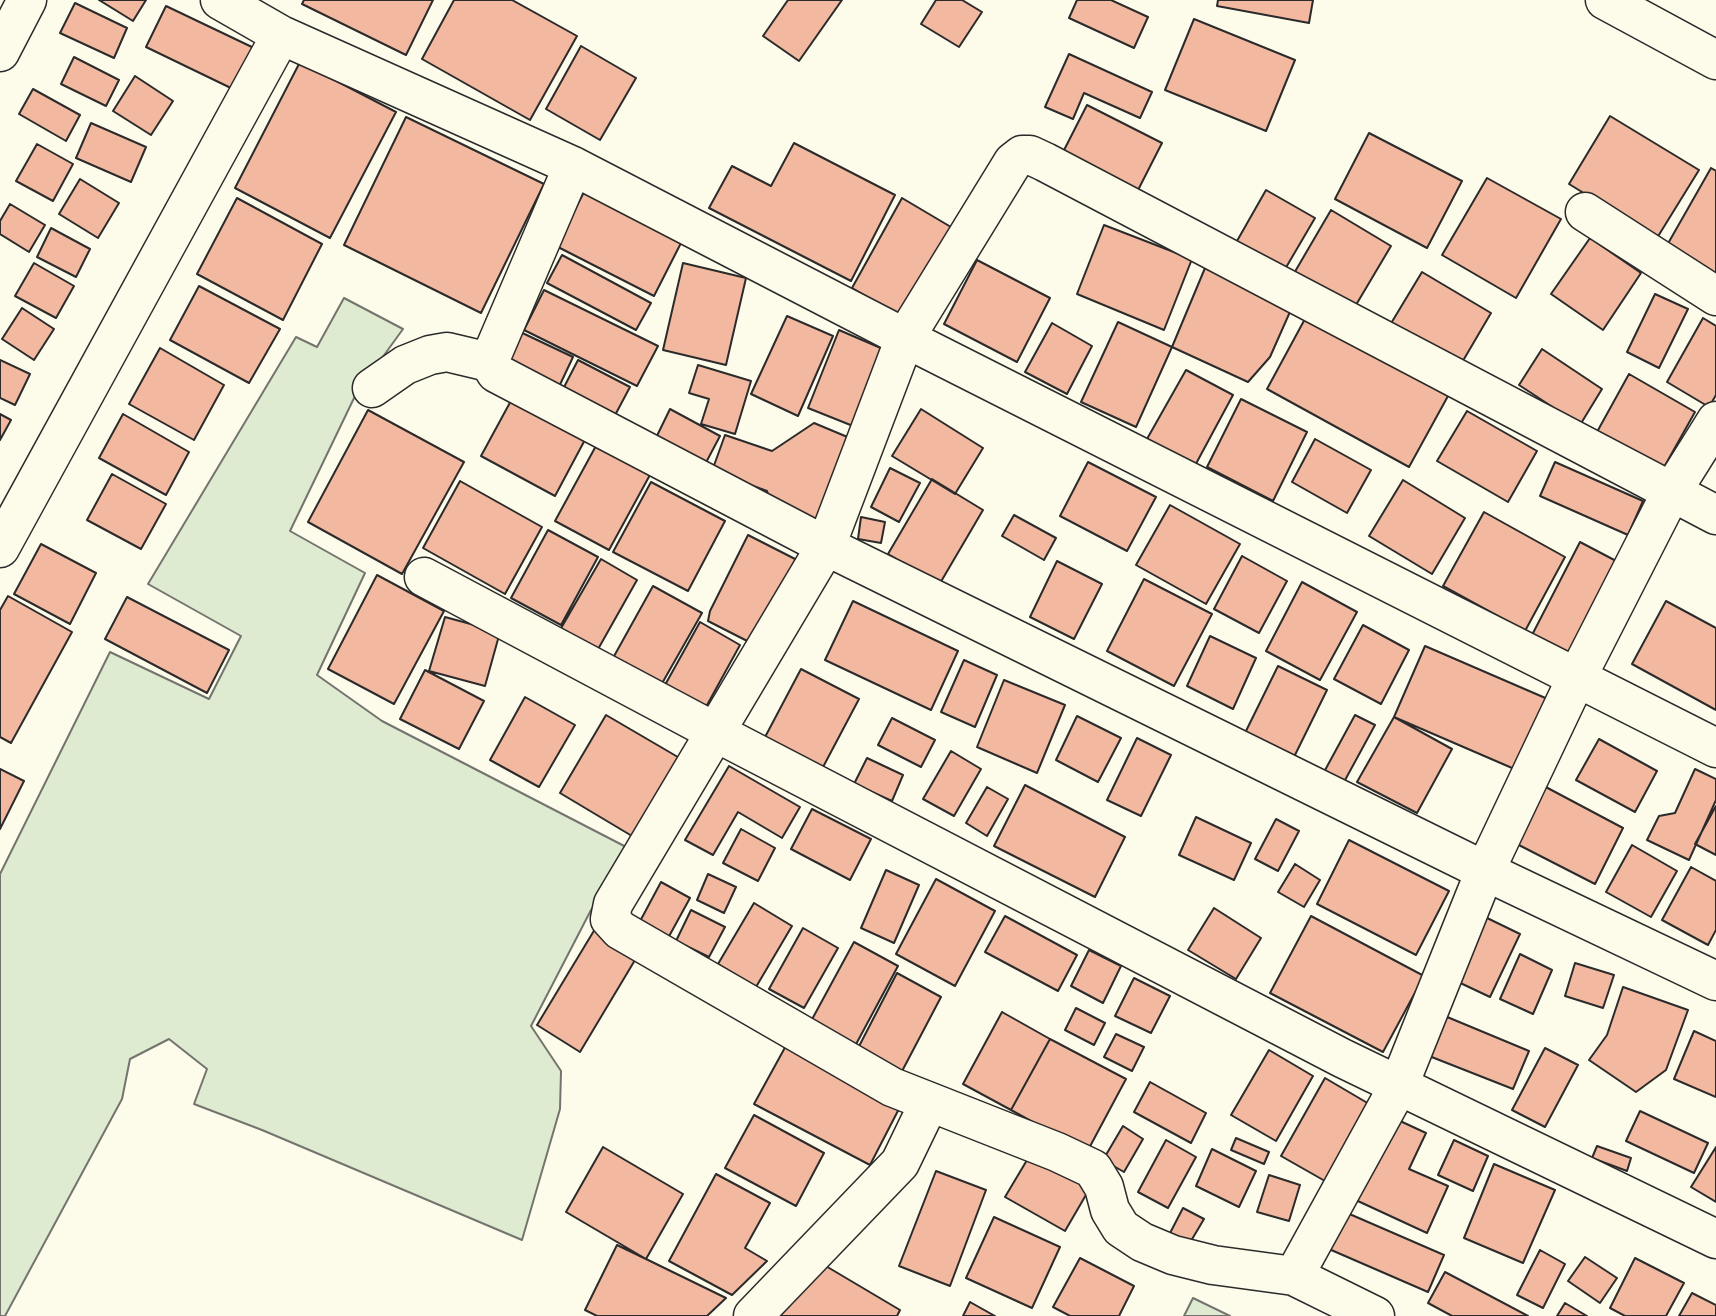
<!DOCTYPE html>
<style>
body{margin:0}
canvas{display:block;background:#fdfbea}
</style>
<canvas width="1716" height="1316"></canvas>
<script>
const ctx = document.querySelector('canvas').getContext('2d');
ctx.lineJoin = 'round';
function paint(path, color) { ctx.fillStyle = color; ctx.fill(path, 'evenodd'); }
const poly = rows => new Path2D(rows.map(r => 'M' + r).join(''));
function trace(path, color, width, dash) { ctx.strokeStyle = color; ctx.lineWidth = width; ctx.lineCap = dash ? 'butt' : 'round'; ctx.setLineDash(dash || []); ctx.stroke(path); }
const green = poly([
 [344,298,403,329,356,394,290,531,365,573,317,675,382,721,632,850,591,910,531,1026,561,1071,560,1109,522,1240,262,1130,194,1104,207,1069,169,1039,130,1059,122,1099,5,1316,0,1316,0,874,110,652,209,699,241,636,148,584,296,337,317,347,344,298],
 [1193,1298,1230,1316,1184,1316,1193,1298]
]);
paint(green, '#deebd1');
trace(green, '#74746e', 2);
const building = poly([
 [99,0,146,0,133,21,99,0],
 [304,0,433,0,406,55,302,4,304,0],
 [454,0,512,0,577,36,530,120,422,59,454,0],
 [788,0,842,0,799,61,763,36,788,0],
 [936,0,962,0,982,12,959,47,921,24,936,0],
 [1077,0,1111,0,1148,17,1134,48,1069,18,1077,0],
 [1218,0,1313,0,1309,23,1217,6,1218,0],
 [75,3,127,28,114,58,60,33,75,3],
 [166,6,254,48,235,90,146,47,166,6],
 [1194,19,1295,60,1266,131,1165,90,1194,19],
 [581,46,636,78,600,140,546,109,581,46],
 [1069,54,1152,92,1140,118,1084,93,1073,119,1045,107,1069,54],
 [74,57,119,80,106,106,61,84,74,57],
 [300,62,396,112,330,238,235,188,300,62],
 [135,76,173,101,151,135,113,111,135,76],
 [33,89,80,115,66,141,19,114,33,89],
 [1087,105,1162,143,1136,194,1061,156,1087,105],
 [1610,116,1699,170,1657,238,1569,184,1610,116],
 [406,117,544,184,481,313,344,245,406,117],
 [91,123,146,147,131,182,76,158,91,123],
 [1369,133,1462,181,1427,248,1335,199,1369,133],
 [794,143,895,195,851,281,709,208,732,166,771,186,794,143],
 [37,144,73,164,53,201,16,181,37,144],
 [1711,168,1716,171,1716,276,1666,247,1711,168],
 [1487,178,1561,219,1516,298,1442,255,1487,178],
 [80,179,119,203,98,238,59,214,80,179],
 [1266,190,1315,218,1281,276,1233,248,1266,190],
 [584,192,681,243,654,296,556,246,584,192],
 [237,198,322,244,283,320,197,274,237,198],
 [902,198,956,230,905,319,852,288,902,198],
 [10,204,45,225,29,252,0,234,0,221,10,204],
 [1331,210,1391,246,1353,310,1293,275,1331,210],
 [1104,225,1192,259,1164,330,1077,294,1104,225],
 [51,228,90,249,76,277,37,257,51,228],
 [1590,238,1641,273,1603,330,1551,294,1590,238],
 [562,255,651,303,636,330,547,283,562,255],
 [977,260,1050,298,1017,362,944,324,977,260],
 [34,263,74,286,56,318,15,296,34,263],
 [683,263,746,278,726,365,663,350,683,263],
 [1205,268,1293,305,1270,357,1248,382,1172,347,1205,268],
 [1422,272,1491,313,1457,371,1387,330,1422,272],
 [199,286,280,329,249,383,170,340,199,286],
 [544,290,658,346,637,386,524,330,544,290],
 [1655,294,1688,309,1659,368,1627,352,1655,294],
 [22,308,54,329,34,360,2,339,22,308],
 [787,316,833,336,798,416,751,394,787,316],
 [1306,317,1448,396,1409,467,1267,389,1306,317],
 [1703,318,1716,326,1716,395,1709,407,1667,382,1703,318],
 [1118,322,1172,347,1136,427,1081,402,1118,322],
 [1052,323,1092,346,1067,394,1025,372,1052,323],
 [514,329,573,357,557,391,498,362,514,329],
 [839,330,890,352,858,428,808,408,839,330],
 [160,348,224,385,194,440,129,404,160,348],
 [1542,349,1602,389,1580,425,1519,385,1542,349],
 [0,360,30,374,15,405,0,398,0,360],
 [578,360,630,387,613,419,561,393,578,360],
 [698,365,751,381,735,434,701,424,709,399,689,393,698,365],
 [1186,370,1233,395,1191,473,1143,446,1186,370],
 [1629,374,1695,412,1658,478,1592,441,1629,374],
 [513,397,587,436,555,496,481,456,513,397],
 [1241,399,1307,432,1273,501,1207,467,1241,399],
 [670,409,720,436,701,472,652,446,670,409],
 [921,409,983,448,955,494,892,456,921,409],
 [368,410,464,462,402,574,308,522,368,410],
 [1467,411,1537,451,1508,502,1437,461,1467,411],
 [0,414,11,420,0,440,0,414],
 [123,414,189,452,166,495,99,458,123,414],
 [814,423,857,441,821,528,772,508,767,491,712,471,725,435,772,451,814,423],
 [1315,439,1371,470,1347,513,1292,482,1315,439],
 [597,444,651,473,609,550,555,521,597,444],
 [1088,462,1156,497,1127,551,1060,516,1088,462],
 [1555,462,1643,501,1628,535,1540,496,1555,462],
 [890,468,920,483,899,522,871,507,890,468],
 [112,474,166,504,141,549,87,520,112,474],
 [932,479,983,510,939,585,888,554,932,479],
 [1403,480,1465,518,1432,574,1369,536,1403,480],
 [460,481,542,527,505,594,423,548,460,481],
 [651,482,725,521,688,591,613,552,651,482],
 [1170,505,1240,544,1206,604,1136,565,1170,505],
 [1484,512,1565,557,1525,631,1443,586,1484,512],
 [1014,515,1056,538,1044,560,1002,536,1014,515],
 [861,517,885,522,881,543,858,539,861,517],
 [548,530,598,557,561,625,511,598,548,530],
 [748,535,799,561,757,646,708,621,710,611,748,535],
 [1580,542,1620,563,1571,656,1532,635,1580,542],
 [41,544,96,573,70,624,14,594,41,544],
 [1242,556,1287,581,1259,633,1214,609,1242,556],
 [601,559,637,580,597,651,560,630,601,559],
 [1057,561,1102,584,1074,639,1030,617,1057,561],
 [377,575,444,611,394,704,328,669,377,575],
 [1144,579,1212,614,1174,686,1107,651,1144,579],
 [1302,582,1357,612,1320,680,1266,651,1302,582],
 [653,586,702,613,656,694,608,667,653,586],
 [8,596,72,632,11,743,0,737,0,610,8,596],
 [127,597,229,650,207,693,105,639,127,597],
 [853,601,958,651,931,710,825,660,853,601],
 [1666,601,1716,628,1716,710,1632,664,1666,601],
 [445,617,500,632,485,686,429,671,445,617],
 [700,622,740,645,706,707,665,685,700,622],
 [1363,625,1409,650,1381,704,1334,679,1363,625],
 [1210,636,1256,658,1233,709,1187,686,1210,636],
 [1425,646,1550,700,1519,771,1394,717,1425,646],
 [964,660,997,675,975,727,941,712,964,660],
 [1278,666,1327,690,1294,757,1245,733,1278,666],
 [801,669,859,699,822,769,764,739,801,669],
 [425,670,484,701,459,749,400,719,425,670],
 [1004,680,1065,705,1037,773,977,747,1004,680],
 [525,697,575,725,539,787,490,760,525,697],
 [606,715,683,760,637,839,560,793,606,715],
 [1355,715,1375,725,1344,782,1324,772,1355,715],
 [1077,716,1121,738,1098,782,1056,760,1077,716],
 [1394,717,1452,749,1417,813,1357,782,1394,717],
 [892,718,935,740,921,767,878,745,892,718],
 [1137,738,1171,755,1141,816,1107,800,1137,738],
 [1599,739,1657,771,1635,812,1576,780,1599,739],
 [951,751,981,769,954,816,923,799,951,751],
 [867,758,903,775,892,801,854,784,867,758],
 [729,766,800,807,782,838,738,812,713,855,685,840,729,766],
 [0,769,24,781,0,829,0,769],
 [1695,769,1716,779,1716,800,1689,860,1647,840,1659,816,1675,813,1695,769],
 [1025,785,1125,837,1095,897,994,846,1025,785],
 [1542,785,1623,828,1595,884,1513,842,1542,785],
 [987,787,1008,799,987,836,966,823,987,787],
 [1716,806,1716,855,1695,844,1716,806],
 [812,809,871,839,850,880,791,849,812,809],
 [1196,817,1251,843,1234,880,1179,855,1196,817],
 [1276,819,1299,831,1278,871,1255,859,1276,819],
 [741,829,775,848,758,881,723,863,741,829],
 [1349,840,1449,891,1416,955,1317,904,1349,840],
 [1632,845,1677,871,1651,917,1606,892,1632,845],
 [1295,864,1320,880,1304,907,1278,892,1295,864],
 [1691,867,1716,881,1716,930,1708,945,1662,920,1691,867],
 [886,870,919,885,894,943,861,928,886,870],
 [708,874,736,887,724,913,697,900,708,874],
 [936,879,995,911,955,986,896,954,936,879],
 [661,882,690,898,667,940,638,925,661,882],
 [754,903,792,926,756,987,718,964,754,903],
 [1214,908,1261,938,1236,979,1188,950,1214,908],
 [691,910,725,927,709,957,676,941,691,910],
 [1005,916,1077,955,1058,991,985,952,1005,916],
 [1311,916,1424,976,1383,1052,1270,993,1311,916],
 [1485,917,1520,934,1490,997,1454,980,1485,917],
 [803,928,838,948,804,1008,769,989,803,928],
 [595,929,638,955,580,1052,537,1025,595,929],
 [854,942,898,966,854,1048,810,1023,854,942],
 [1089,950,1121,966,1103,1003,1071,986,1089,950],
 [1520,954,1552,970,1533,1014,1500,999,1520,954],
 [1575,963,1614,975,1603,1008,1565,996,1575,963],
 [897,973,941,997,900,1075,856,1052,897,973],
 [1134,978,1170,996,1151,1033,1115,1016,1134,978],
 [1623,987,1688,1010,1666,1070,1636,1092,1589,1060,1607,1035,1623,987],
 [1076,1008,1105,1023,1094,1045,1065,1030,1076,1008],
 [1002,1012,1050,1039,1011,1110,963,1084,1002,1012],
 [1440,1014,1529,1051,1513,1089,1424,1054,1440,1014],
 [1694,1031,1716,1041,1716,1097,1674,1079,1694,1031],
 [1116,1034,1144,1047,1132,1071,1104,1057,1116,1034],
 [1050,1039,1126,1079,1087,1152,1011,1110,1050,1039],
 [788,1042,902,1103,870,1165,754,1104,788,1042],
 [1545,1048,1578,1065,1545,1127,1512,1110,1545,1048],
 [1269,1050,1313,1076,1276,1141,1231,1115,1269,1050],
 [1325,1078,1376,1108,1332,1185,1281,1156,1325,1078],
 [1150,1082,1206,1113,1191,1143,1134,1112,1150,1082],
 [1640,1111,1708,1143,1694,1173,1626,1141,1640,1111],
 [1385,1114,1426,1133,1409,1169,1448,1186,1427,1233,1347,1196,1385,1114],
 [754,1115,824,1153,796,1206,725,1168,754,1115],
 [1123,1126,1143,1139,1124,1172,1103,1160,1123,1126],
 [1236,1138,1269,1152,1264,1164,1231,1150,1236,1138],
 [1166,1140,1196,1157,1168,1208,1138,1192,1166,1140],
 [1454,1140,1488,1156,1473,1191,1438,1175,1454,1140],
 [1597,1146,1631,1158,1627,1171,1592,1158,1597,1146],
 [603,1147,683,1194,646,1259,566,1212,603,1147],
 [1716,1147,1716,1202,1691,1187,1716,1147],
 [1212,1149,1256,1171,1239,1207,1196,1186,1212,1149],
 [1030,1155,1090,1188,1065,1231,1005,1197,1030,1155],
 [1494,1164,1555,1190,1523,1263,1464,1238,1494,1164],
 [936,1171,986,1190,950,1286,899,1266,936,1171],
 [716,1174,770,1203,745,1248,767,1261,732,1295,669,1261,716,1174],
 [1269,1175,1300,1185,1289,1221,1257,1212,1269,1175],
 [1183,1208,1204,1219,1188,1246,1169,1235,1183,1208],
 [1338,1209,1444,1255,1428,1292,1322,1246,1338,1209],
 [994,1217,1060,1247,1032,1308,966,1278,994,1217],
 [617,1245,646,1259,726,1298,707,1316,597,1316,585,1310,617,1245],
 [1540,1250,1565,1264,1543,1308,1517,1295,1540,1250],
 [1585,1257,1617,1278,1600,1303,1568,1281,1585,1257],
 [1080,1258,1134,1286,1119,1316,1070,1316,1053,1307,1080,1258],
 [1635,1258,1684,1283,1666,1316,1625,1316,1610,1308,1635,1258],
 [814,1259,900,1310,897,1316,780,1316,814,1259],
 [1445,1272,1528,1316,1452,1316,1428,1303,1445,1272],
 [1692,1293,1716,1305,1716,1316,1679,1316,1692,1293],
 [970,1302,995,1316,963,1316,970,1302],
 [1565,1303,1587,1316,1557,1316,1565,1303]
]);
paint(building, '#f2b8a0');
trace(building, '#2b2b2b', 2);
const minor = poly([
 [1605,0,1716,60],
 [281,35,573,166,905,338,1716,748],
 [0,52,27,0],
 [1585,212,1716,296],
 [489,362,573,166],
 [372,388,405,365,430,355,447,352,489,362,496,373,826,546,1485,871,1716,981],
 [0,548,281,35,220,0],
 [424,577,717,733,1342,1058,1716,1239],
 [1294,1276,1399,1085,1485,871,1577,677,1671,493,1716,421],
 [753,1316,900,1163,929,1103],
 [1375,1316,1294,1276,1213,1265,1173,1255,1142,1242,1121,1228,1110,1210,1104,1187,1093,1169,1057,1152,892,1087,620,930,610,919,613,904,826,546,905,338,1013,162,1022,155,1030,155,1045,162,1716,515]
]);
trace(minor, '#2b2b2b', 41);
trace(minor, '#fdfbea', 38);
</script>
